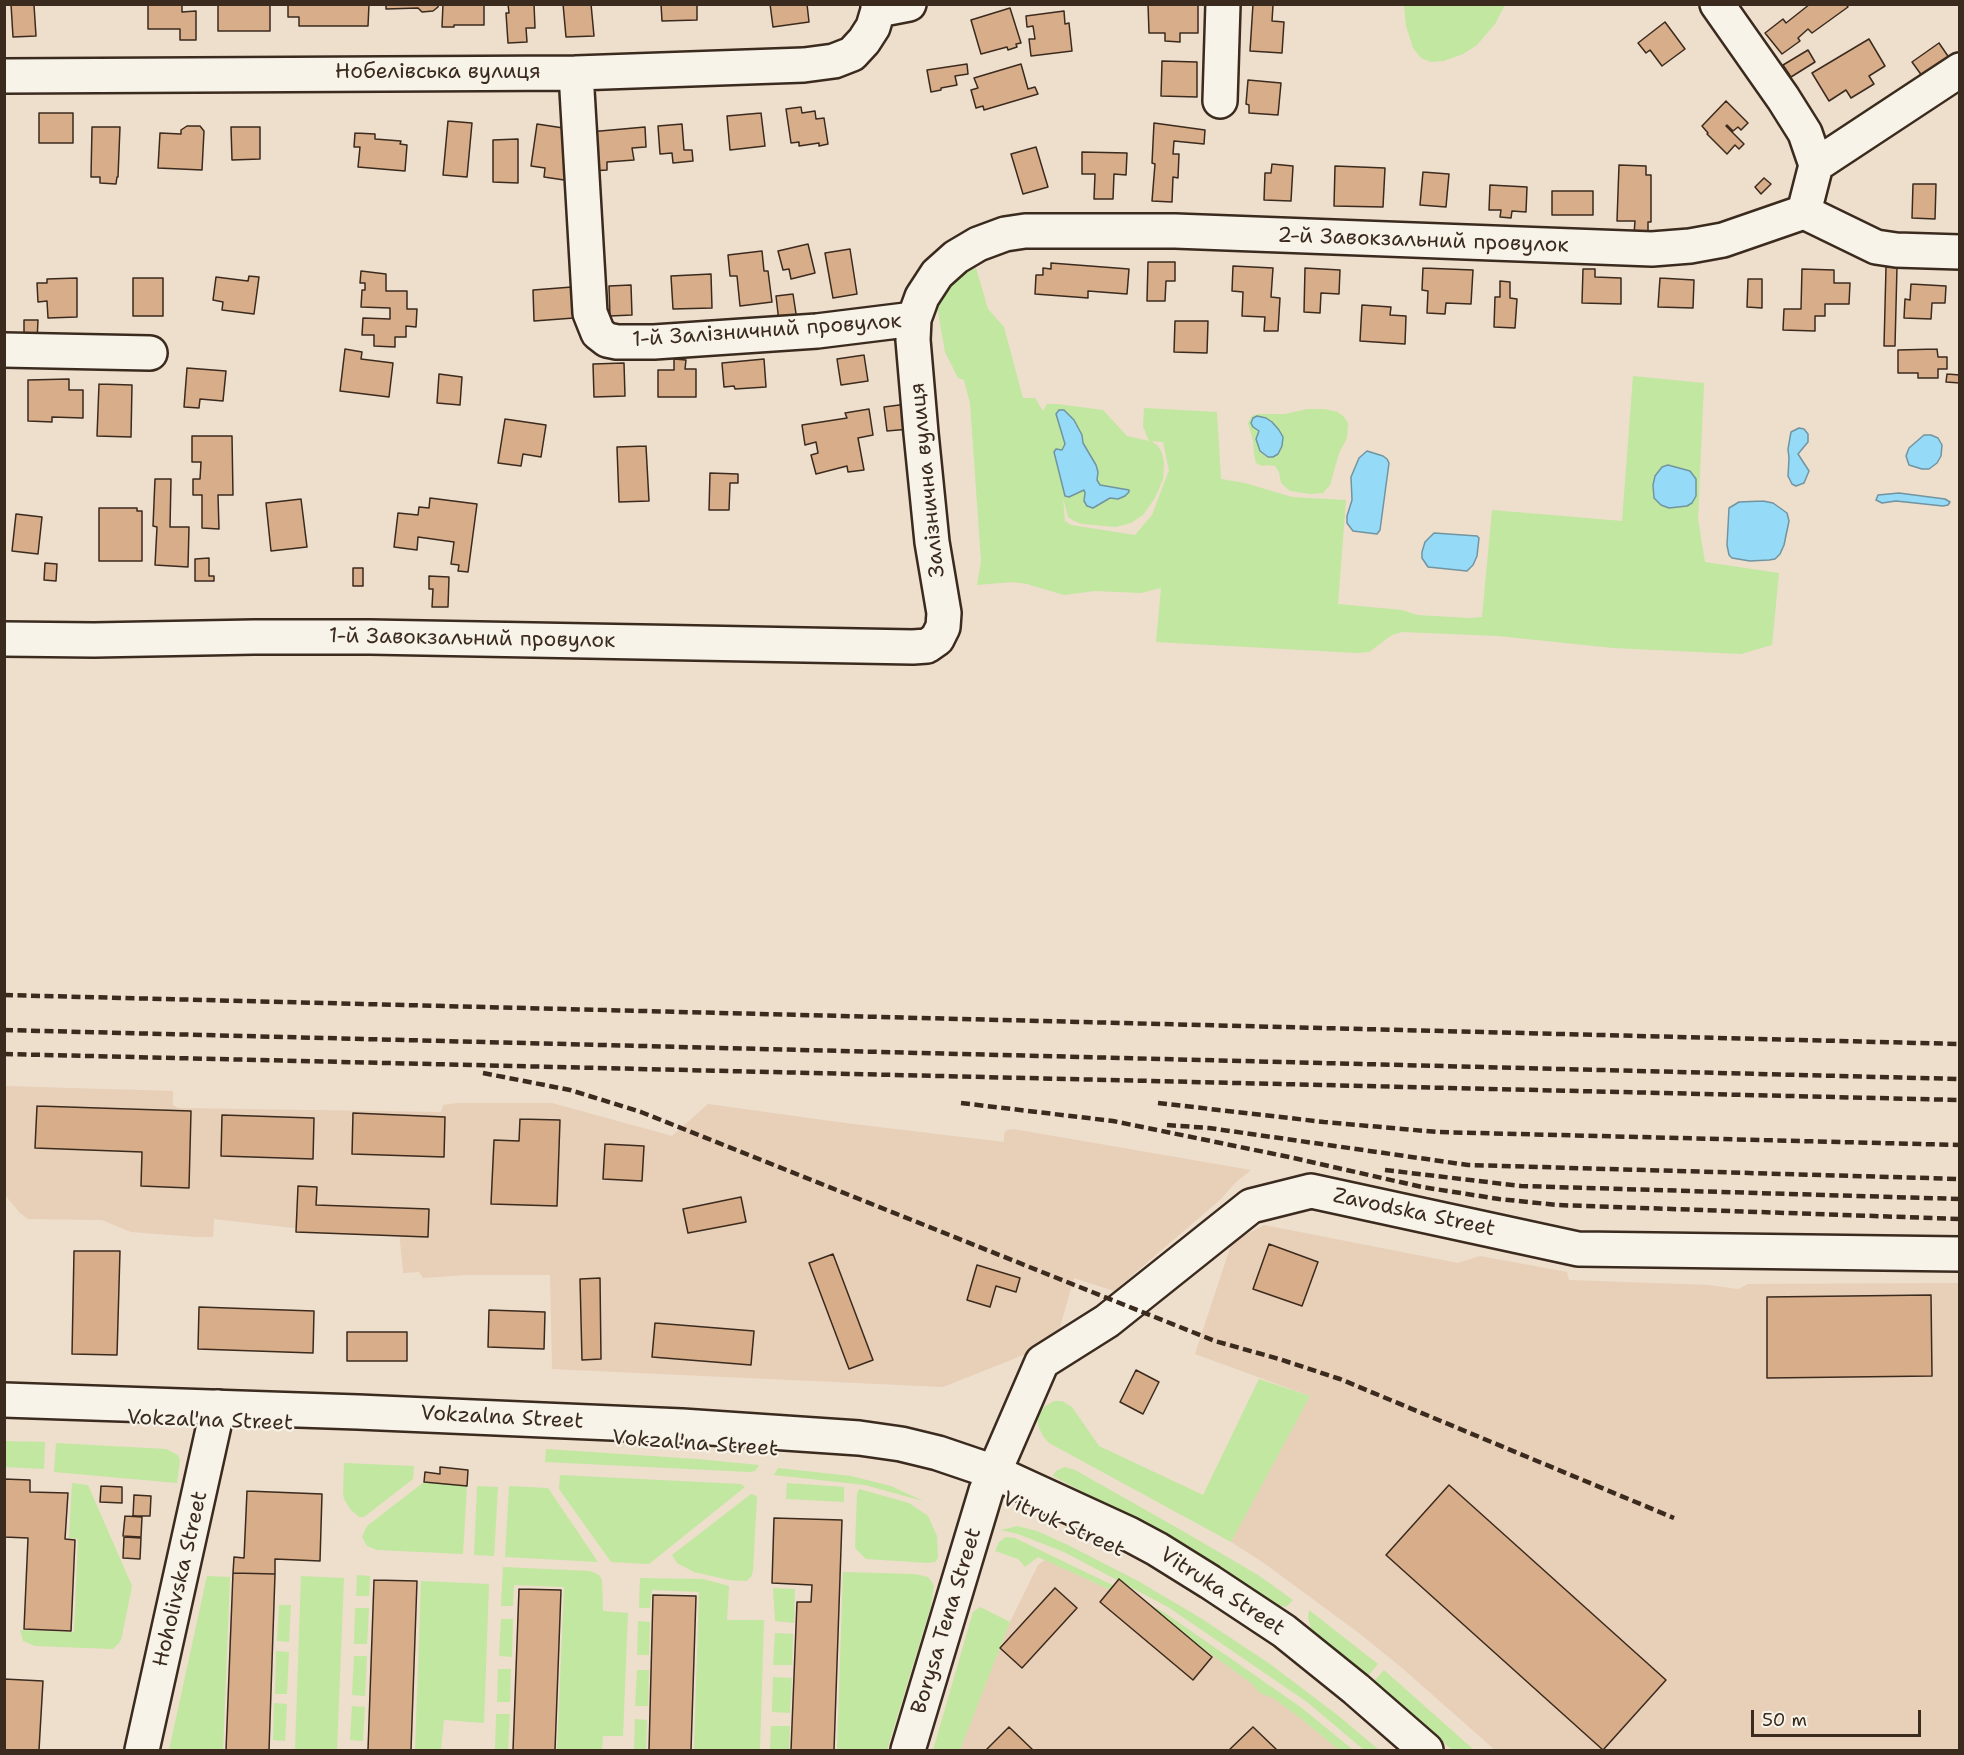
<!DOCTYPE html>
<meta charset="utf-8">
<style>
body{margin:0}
#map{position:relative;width:1964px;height:1755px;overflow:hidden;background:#eedecc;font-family:"Shantell Sans",sans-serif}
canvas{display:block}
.frame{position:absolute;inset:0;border:6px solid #3b2a1e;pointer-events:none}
.scale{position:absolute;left:1751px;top:1710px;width:170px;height:27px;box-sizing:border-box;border:3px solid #3b2a1e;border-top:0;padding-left:8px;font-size:18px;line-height:21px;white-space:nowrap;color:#3b2a1e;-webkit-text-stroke:4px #f7f3e8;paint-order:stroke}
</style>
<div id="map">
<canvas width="1964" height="1755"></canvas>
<div class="frame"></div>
<div class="scale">50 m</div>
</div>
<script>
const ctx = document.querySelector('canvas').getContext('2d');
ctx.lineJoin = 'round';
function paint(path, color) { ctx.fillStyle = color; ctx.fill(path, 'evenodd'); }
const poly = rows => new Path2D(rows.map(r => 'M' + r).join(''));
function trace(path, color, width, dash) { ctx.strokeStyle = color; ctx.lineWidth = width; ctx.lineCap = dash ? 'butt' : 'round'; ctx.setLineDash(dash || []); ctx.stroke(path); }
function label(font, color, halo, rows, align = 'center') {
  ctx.font = font + ' "Shantell Sans",sans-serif'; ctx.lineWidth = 4.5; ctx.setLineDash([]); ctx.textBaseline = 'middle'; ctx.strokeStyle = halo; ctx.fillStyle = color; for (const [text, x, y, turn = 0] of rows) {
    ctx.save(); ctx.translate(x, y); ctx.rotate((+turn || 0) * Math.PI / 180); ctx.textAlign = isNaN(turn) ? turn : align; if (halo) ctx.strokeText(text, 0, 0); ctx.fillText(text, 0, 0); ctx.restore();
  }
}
paint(poly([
 [4,1086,173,1091,173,1105,178,1108,441,1112,443,1105,457,1103,552,1103,672,1136,708,1104,845,1123,1004,1142,1004,1134,1007,1130,1013,1129,1251,1170,1236,1182,1221,1199,1114,1291,1074,1278,1058,1334,1046,1346,943,1387,552,1369,550,1275,467,1275,423,1278,419,1272,403,1273,399,1229,294,1228,214,1219,213,1237,197,1237,131,1232,102,1220,28,1219,20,1213,5,1195],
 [1264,1225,1458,1263,1480,1256,1567,1272,1569,1280,1708,1285,1738,1289,1748,1284,1959,1283,1959,1750,1495,1750,1402,1668,1359,1633,1261,1561,1231,1542,1310,1396,1195,1354,1232,1242],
 [1045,1560,1143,1605,1251,1683,1260,1693,1273,1698,1299,1717,1339,1750,960,1750,1010,1622,1038,1565]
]), '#e7cfb8');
paint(poly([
 [1404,5,1404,4,1505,5,1495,24,1477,45,1463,54,1444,61,1431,62,1421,58,1413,48,1406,26],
 [976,268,988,309,1004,327,1023,398,1035,398,1043,411,1047,404,1057,404,1103,410,1127,436,1149,441,1143,426,1144,408,1217,412,1221,479,1245,483,1292,497,1346,500,1338,604,1402,610,1417,615,1469,618,1482,617,1492,510,1622,521,1633,376,1704,383,1698,519,1705,562,1779,573,1772,645,1741,654,1613,648,1498,636,1402,632,1392,635,1369,652,1357,653,1156,642,1161,588,1141,593,1095,591,1064,595,1027,584,1013,582,977,585,981,561,970,403,964,380,958,378,945,352,937,306,939,297,959,275],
 [1151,441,1163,442,1169,470,1152,515,1135,535,1071,525,1065,521,1063,498,1068,517,1074,521,1082,524,1116,527,1131,523,1143,515,1155,498,1163,479,1164,463,1162,453,1158,446],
 [1307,409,1324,409,1338,412,1344,417,1348,423,1347,438,1339,453,1330,485,1323,493,1311,494,1290,491,1281,483,1279,472,1275,466,1268,465,1262,466,1256,463,1254,454,1253,440,1248,423,1252,416,1258,414,1285,414],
 [1259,1379,1310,1396,1231,1542,1049,1443,1043,1436,1039,1428,1037,1417,1044,1407,1054,1401,1062,1401,1072,1407,1099,1446,1203,1495],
 [5,1441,45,1442,44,1469,5,1467],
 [56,1443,166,1449,178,1455,180,1460,177,1483,54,1472],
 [546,1449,697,1459,759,1465,755,1471,750,1472,545,1462],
 [344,1463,414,1466,413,1479,364,1517,359,1517,350,1509,344,1499,343,1493],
 [1065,1467,1075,1470,1181,1530,1258,1575,1293,1600,1286,1607,1273,1604,1194,1552,1053,1476,1056,1471],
 [778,1468,851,1476,891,1486,923,1501,865,1485,774,1475],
 [560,1475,741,1484,745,1487,649,1564,611,1562,559,1489],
 [424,1482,467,1486,463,1554,377,1550,367,1546,362,1537,367,1526],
 [72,1483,88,1485,132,1586,122,1636,120,1642,113,1649,35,1646,23,1641,20,1630,74,1632,78,1539,69,1538],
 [787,1483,844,1487,844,1502,786,1499],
 [477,1486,498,1487,494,1556,474,1555],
 [509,1486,548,1488,598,1562,505,1557],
 [859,1489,909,1503,928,1516,937,1536,938,1558,935,1562,928,1563,866,1559,855,1548,857,1494],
 [751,1494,757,1496,753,1571,751,1577,746,1581,729,1580,694,1572,677,1563,672,1555],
 [1017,1526,1037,1531,1068,1545,1138,1581,1199,1617,1270,1664,1340,1717,1379,1750,1364,1750,1307,1702,1168,1607,1064,1552,1018,1534,1001,1530],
 [1006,1537,1015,1538,1135,1596,1165,1613,1302,1708,1353,1750,1339,1750,1299,1717,1273,1698,1260,1693,1251,1683,1143,1605,1038,1557,1025,1567,1018,1559,995,1551,999,1542],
 [503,1567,590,1571,599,1575,602,1580,603,1611,628,1613,623,1736,603,1736,602,1750,557,1750,564,1587,514,1585,513,1606,501,1606],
 [843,1572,915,1574,928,1577,934,1585,931,1606,887,1750,837,1750],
 [357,1575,370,1576,369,1596,356,1596],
 [207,1576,230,1577,223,1750,169,1750],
 [301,1576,344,1578,337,1750,295,1750],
 [640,1578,703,1579,729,1586,727,1620,764,1620,760,1750,694,1750,699,1592,652,1590,650,1608,639,1608],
 [421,1581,489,1584,484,1723,444,1720,441,1750,415,1750],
 [773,1588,795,1589,794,1623,775,1621],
 [279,1605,291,1605,289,1642,277,1641],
 [980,1607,1010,1622,960,1750,933,1750,973,1612],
 [355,1608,369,1608,367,1644,354,1644],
 [1309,1610,1378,1664,1368,1676,1311,1630,1308,1617],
 [501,1619,513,1619,512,1657,499,1656],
 [638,1621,650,1622,649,1655,637,1655],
 [775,1633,793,1634,792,1665,773,1665],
 [276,1651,289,1652,287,1694,275,1694],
 [354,1656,367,1656,365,1696,352,1695],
 [498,1669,511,1669,510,1702,497,1702],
 [637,1670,649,1670,648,1706,635,1706],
 [1384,1670,1474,1750,1452,1750,1374,1681],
 [773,1677,792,1678,790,1713,772,1712],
 [274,1703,287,1704,285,1741,273,1740],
 [352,1706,365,1707,363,1741,350,1740],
 [496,1714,510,1714,508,1749,495,1749],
 [635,1719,647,1720,646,1750,634,1750],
 [771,1726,790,1726,789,1750,770,1750]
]), '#c1e7a1');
const water = poly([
 [1059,410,1064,410,1074,420,1082,435,1083,443,1096,465,1098,472,1097,480,1100,485,1129,490,1129,492,1125,496,1118,499,1110,498,1093,508,1087,506,1084,501,1085,493,1084,490,1069,497,1065,496,1054,452,1056,449,1062,450,1065,444,1056,414,1059,410],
 [1257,416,1266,418,1272,422,1279,430,1283,437,1282,446,1278,454,1273,457,1268,457,1260,451,1256,439,1259,431,1253,427,1251,423,1253,418,1257,416],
 [1799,428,1804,429,1808,434,1808,442,1798,454,1809,471,1804,483,1796,486,1792,484,1788,476,1789,458,1788,449,1791,432,1799,428],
 [1924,435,1931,435,1938,438,1942,445,1941,456,1937,463,1929,469,1922,469,1909,465,1906,456,1909,448,1924,435],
 [1367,451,1383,456,1387,459,1389,463,1380,530,1377,534,1353,531,1347,523,1347,516,1352,500,1351,477,1359,458,1367,451],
 [1668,465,1690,471,1696,479,1696,496,1692,503,1687,506,1669,508,1661,505,1654,498,1653,485,1655,476,1662,467,1668,465],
 [1899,493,1945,499,1950,502,1948,505,1943,506,1896,501,1882,503,1876,500,1878,495,1899,493],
 [1763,501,1773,503,1787,513,1789,521,1784,545,1780,554,1775,559,1769,560,1750,561,1732,558,1729,555,1727,545,1729,508,1739,502,1763,501],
 [1434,533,1477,536,1479,538,1477,556,1473,565,1467,571,1428,567,1422,558,1422,552,1425,542,1434,533]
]);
paint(water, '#95dbf7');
trace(water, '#7194a0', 1.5);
const building = poly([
 [11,4,38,4,34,5,36,36,13,37,11,4],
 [148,4,182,4,182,12,196,11,196,40,180,40,180,29,148,29,148,4],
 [218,4,270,4,270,31,218,31,218,4],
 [288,4,369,4,368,26,299,26,299,17,288,17,288,4],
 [386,4,438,4,438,7,433,11,422,12,418,8,386,9,386,4],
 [443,4,484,4,484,25,454,25,454,27,442,27,443,4],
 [508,4,534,4,535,28,526,28,527,42,508,43,506,13,509,13,508,4],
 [563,4,591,4,594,36,566,37,563,4],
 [661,4,697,4,697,20,662,21,661,4],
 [770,4,807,4,809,22,773,27,770,4],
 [1148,4,1198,4,1198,33,1180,33,1180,42,1165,41,1165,33,1149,33,1148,4],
 [1253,4,1273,5,1272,21,1284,22,1282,53,1250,51,1253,4],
 [1810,4,1846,4,1848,7,1812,33,1808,29,1798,38,1800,41,1782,54,1765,33,1783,19,1786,23,1810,4],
 [1010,8,1021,43,1016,44,1017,47,1008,50,1007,47,981,54,971,20,1010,8],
 [1064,11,1065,24,1069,23,1072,51,1031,56,1029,39,1035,39,1033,26,1027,27,1026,16,1064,11],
 [1665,22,1685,49,1662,66,1650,50,1646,53,1638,43,1665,22],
 [1869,39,1885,66,1869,76,1874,84,1851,98,1846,90,1829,101,1812,73,1869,39],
 [1939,43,1952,62,1925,80,1912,62,1939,43],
 [1808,50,1815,62,1791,77,1783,65,1808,50],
 [1162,61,1197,62,1197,97,1161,96,1162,61],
 [967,64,968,74,955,76,957,85,941,88,941,90,931,92,927,70,967,64],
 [1021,64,1028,89,1035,87,1038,94,984,110,983,106,976,108,971,90,978,88,974,78,1021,64],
 [1248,80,1281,83,1278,115,1249,113,1249,105,1246,104,1248,80],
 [1726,101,1748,123,1741,130,1738,127,1733,131,1727,125,1726,126,1744,144,1739,149,1735,145,1727,154,1707,134,1708,133,1702,126,1726,101],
 [801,107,802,113,815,111,816,119,824,118,828,144,819,146,819,143,799,146,799,142,791,143,786,109,801,107],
 [39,113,73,113,73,143,39,143,39,113],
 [761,113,765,146,730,150,727,116,761,113],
 [448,121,472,123,467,177,443,175,448,121],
 [1154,123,1205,130,1204,144,1174,141,1173,154,1179,154,1178,178,1173,177,1172,202,1152,201,1155,164,1152,163,1154,123],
 [537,124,570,129,571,181,544,177,545,168,531,166,537,124],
 [682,124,684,150,692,150,693,161,673,163,672,153,660,154,658,126,682,124],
 [187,126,200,126,204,131,202,170,158,168,160,133,181,134,181,130,187,126],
 [92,127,120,127,118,177,117,177,116,184,100,183,100,177,91,177,92,127],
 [231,127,260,127,260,159,232,160,231,127],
 [645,127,646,147,632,148,634,160,607,162,607,170,592,171,589,132,645,127],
 [355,133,375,134,375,139,401,141,400,144,407,145,405,171,358,167,360,147,354,147,355,133],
 [518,139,518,183,493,182,493,140,518,139],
 [1036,147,1048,187,1023,194,1011,154,1036,147],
 [1082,152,1127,153,1126,175,1114,174,1113,199,1094,199,1095,174,1082,174,1082,152],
 [1272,164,1293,166,1291,201,1264,200,1265,173,1271,173,1272,164],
 [1619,165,1646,166,1646,175,1651,175,1651,222,1648,222,1648,234,1634,234,1635,221,1617,221,1619,165],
 [1335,166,1385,168,1383,207,1334,206,1335,166],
 [1423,172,1449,174,1446,207,1420,205,1423,172],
 [1764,178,1771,184,1761,194,1755,187,1764,178],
 [1913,184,1936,184,1935,219,1912,218,1913,184],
 [1490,185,1527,187,1526,212,1512,211,1511,218,1500,217,1501,210,1489,210,1490,185],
 [1552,191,1593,191,1593,215,1552,215,1552,191],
 [808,244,815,273,791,279,789,269,783,270,778,251,808,244],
 [850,249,857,294,833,298,825,253,850,249],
 [762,251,764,271,768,271,772,302,740,306,737,276,730,276,728,255,762,251],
 [1148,262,1175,262,1175,281,1166,281,1165,301,1147,301,1148,262],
 [1051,263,1129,269,1127,294,1088,291,1088,298,1035,294,1036,275,1043,275,1043,268,1051,269,1051,263],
 [1233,266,1273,268,1271,297,1280,298,1278,331,1264,331,1265,317,1242,316,1243,292,1232,291,1233,266],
 [1886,267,1897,267,1895,346,1884,346,1886,267],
 [1305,268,1340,270,1339,294,1321,293,1320,313,1304,312,1305,268],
 [1423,268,1473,270,1471,304,1446,303,1445,314,1427,313,1428,291,1422,290,1423,268],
 [1583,269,1595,269,1595,277,1621,278,1621,304,1582,303,1583,269],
 [1802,269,1834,270,1834,283,1850,283,1849,304,1825,304,1825,316,1815,316,1815,331,1783,330,1784,309,1801,309,1802,269],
 [361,271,386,274,386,291,407,291,407,309,417,309,416,327,406,326,406,337,395,337,395,347,374,346,374,335,362,335,363,318,390,319,390,308,361,307,362,290,365,290,365,283,360,283,361,271],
 [711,274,712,308,673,309,671,276,711,274],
 [249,276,259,277,254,314,222,310,223,302,213,300,216,277,248,281,249,276],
 [77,278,77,317,48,318,47,301,38,302,37,283,47,283,47,279,77,278],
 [133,278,163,278,163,316,133,316,133,278],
 [1660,278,1694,280,1693,308,1658,307,1660,278],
 [1748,279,1762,279,1762,308,1747,307,1748,279],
 [1500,281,1510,282,1510,298,1517,299,1515,328,1494,327,1495,297,1500,297,1500,281],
 [1911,284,1946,286,1945,303,1932,303,1931,319,1904,318,1905,299,1910,300,1911,284],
 [631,285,632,315,610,316,609,286,631,285],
 [572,287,574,318,534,321,533,290,572,287],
 [793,294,797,320,779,322,776,296,793,294],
 [1362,305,1391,307,1390,315,1406,316,1405,344,1360,341,1362,305],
 [24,320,38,320,37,341,24,341,24,320],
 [1175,321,1208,321,1207,353,1174,352,1175,321],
 [345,349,362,352,361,359,393,363,389,397,340,391,345,349],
 [1937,349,1938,357,1947,357,1947,369,1938,369,1938,378,1918,378,1918,373,1898,373,1898,350,1937,349],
 [864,355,868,381,841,385,837,359,864,355],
 [674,359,686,360,685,369,696,369,696,397,658,397,658,370,674,370,674,359],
 [764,359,766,387,735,389,734,386,724,387,722,363,764,359],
 [624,363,625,396,594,397,593,364,624,363],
 [187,368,226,371,223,401,200,399,199,408,184,407,187,368],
 [439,374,462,377,460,405,437,403,439,374],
 [1947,374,1960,375,1960,383,1946,382,1947,374],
 [69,379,69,390,83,390,83,418,52,417,52,422,28,421,28,380,69,379],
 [99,384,132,385,131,437,97,436,99,384],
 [907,404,910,429,887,431,884,407,907,404],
 [869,409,873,435,858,438,864,470,848,472,847,466,816,474,811,455,818,453,816,442,805,445,802,425,847,418,845,413,869,409],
 [505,419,546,425,541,457,523,454,521,466,498,463,505,419],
 [192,436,232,436,233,495,218,495,219,529,202,528,202,495,193,495,193,479,200,479,201,462,192,462,192,436],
 [646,446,649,501,619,502,617,447,646,446],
 [710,473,738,474,738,483,730,483,729,510,709,510,710,473],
 [155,479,171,479,170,527,189,527,188,567,155,565,157,527,153,526,155,479],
 [430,498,477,504,468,572,458,571,459,565,451,564,454,542,418,537,417,550,394,547,398,513,418,515,419,507,429,508,430,498],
 [301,499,307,547,271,551,266,503,301,499],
 [99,508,137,508,137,511,142,511,142,561,99,561,99,508],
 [16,514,42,517,38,554,12,551,16,514],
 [209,558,209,576,214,576,214,581,195,581,195,559,209,558],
 [45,563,57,564,56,581,44,580,45,563],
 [353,568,363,568,363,586,353,586,353,568],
 [429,576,449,577,448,607,432,607,433,589,429,589,429,576],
 [37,1106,191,1111,189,1188,141,1186,142,1152,35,1148,37,1106],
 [353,1113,445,1117,444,1157,352,1154,353,1113],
 [222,1115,314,1118,313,1159,221,1156,222,1115],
 [520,1119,560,1120,557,1206,491,1204,494,1140,519,1141,520,1119],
 [605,1144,644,1146,642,1181,603,1179,605,1144],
 [298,1186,317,1187,316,1205,429,1209,428,1237,296,1232,298,1186],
 [741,1197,746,1222,688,1233,683,1209,741,1197],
 [1269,1244,1318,1262,1302,1306,1253,1289,1269,1244],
 [74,1251,120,1251,117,1355,72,1354,74,1251],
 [833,1254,873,1360,849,1369,809,1263,833,1254],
 [977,1265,1020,1278,1016,1292,996,1286,990,1307,967,1300,977,1265],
 [600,1278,601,1359,582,1360,580,1279,600,1278],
 [1931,1295,1932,1376,1767,1378,1767,1297,1931,1295],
 [199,1307,314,1311,313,1353,198,1349,199,1307],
 [489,1310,545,1312,544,1349,488,1347,489,1310],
 [655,1323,754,1331,751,1365,652,1357,655,1323],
 [347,1332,407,1332,407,1361,347,1361,347,1332],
 [1136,1370,1159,1382,1143,1414,1120,1402,1136,1370],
 [440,1467,468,1470,467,1486,424,1482,425,1472,440,1474,440,1467],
 [4,1479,30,1480,30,1492,68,1493,65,1539,75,1540,71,1631,24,1629,28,1538,4,1537,4,1479],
 [1449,1485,1666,1680,1603,1750,1386,1555,1449,1485],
 [101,1486,122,1487,122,1503,100,1502,101,1486],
 [247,1491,322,1494,320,1561,275,1559,275,1574,233,1573,234,1557,244,1558,247,1491],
 [134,1495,151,1496,150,1516,133,1516,134,1495],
 [125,1516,142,1517,141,1537,123,1536,125,1516],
 [774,1518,842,1520,834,1750,791,1750,797,1602,811,1602,812,1585,772,1583,774,1518],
 [124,1537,141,1538,140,1559,123,1558,124,1537],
 [233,1573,275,1574,269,1750,226,1750,233,1573],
 [1119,1579,1212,1657,1193,1680,1100,1602,1119,1579],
 [374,1580,417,1581,411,1750,368,1750,374,1580],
 [1055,1588,1077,1608,1022,1668,1000,1648,1055,1588],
 [519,1589,561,1590,555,1750,513,1750,519,1589],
 [653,1595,696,1596,691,1750,649,1750,653,1595],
 [4,1679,43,1681,39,1750,4,1750,4,1679],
 [1009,1727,1033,1750,986,1750,1009,1727],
 [1253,1727,1277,1750,1229,1750,1253,1727]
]);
paint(building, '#d8ad89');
trace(building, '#3b2a1e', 1.5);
const minor = poly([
 [1717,4,1783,98,1805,133,1816,165,1804,212],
 [878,10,909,4],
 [576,73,590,313,598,333,607,340,617,342,654,342,817,331,914,319],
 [4,76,576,73,804,65,834,61,852,54,864,41,873,27,878,10,878,4],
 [1220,101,1223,4],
 [1816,165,1960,70],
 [4,350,150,353],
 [4,639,94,640,254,637,370,637,913,647,927,646,937,639,943,627,944,613,932,542,921,433,913,340,914,319,922,297,937,274,956,257,978,244,1005,234,1025,231,1175,231,1652,249,1690,246,1723,240,1804,212,1876,247,1896,250,1960,252],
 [142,1750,218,1407],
 [908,1750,986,1491,1042,1362,1107,1321,1251,1206,1311,1191,1578,1249,1960,1254]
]);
const major = poly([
 [4,1400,358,1412,682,1426,859,1438,901,1444,938,1453,994,1472,1129,1534,1157,1549,1210,1582,1284,1631,1356,1689,1426,1750]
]);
trace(minor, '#3b2a1e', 38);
trace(major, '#3b2a1e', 38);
trace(minor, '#f7f3e8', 33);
trace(major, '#f7f3e8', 33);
trace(poly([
 [4,995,1960,1044],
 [4,1030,1960,1079],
 [4,1054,1960,1100],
 [483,1073,570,1090,641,1112,1215,1341,1279,1359,1340,1379,1674,1518],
 [961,1103,1113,1121,1289,1157,1422,1187,1499,1199,1557,1205,1960,1219],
 [1158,1103,1324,1122,1437,1132,1960,1145],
 [1167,1125,1209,1128,1468,1165,1960,1179],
 [1385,1170,1521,1186,1960,1199]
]), '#3b2a1e', 4.5, [9, 4.5]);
label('21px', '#3b2a1e', '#f7f3e8', [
 ["Нобелівська вулиця",438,73],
 ["2-й Завокзальний провулок",1423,241,2],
 ["1-й Залізничний провулок",767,331,-4],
 ["Залізнична вулиця",928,480,-96],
 ["1-й Завокзальний провулок",472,639,1],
 ["Zavodska Street",1414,1213,12],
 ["Vokzalna Street",502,1418,3],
 ["Vokzal'na Street",210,1421,2],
 ["Vokzal'na Street",695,1444,4],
 ["Vitruk Street",1063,1525,24],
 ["Hoholivska Street",181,1579,-77],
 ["Vitruka Street",1222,1592,33],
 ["Borysa Tena Street",947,1621,-73]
]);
</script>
